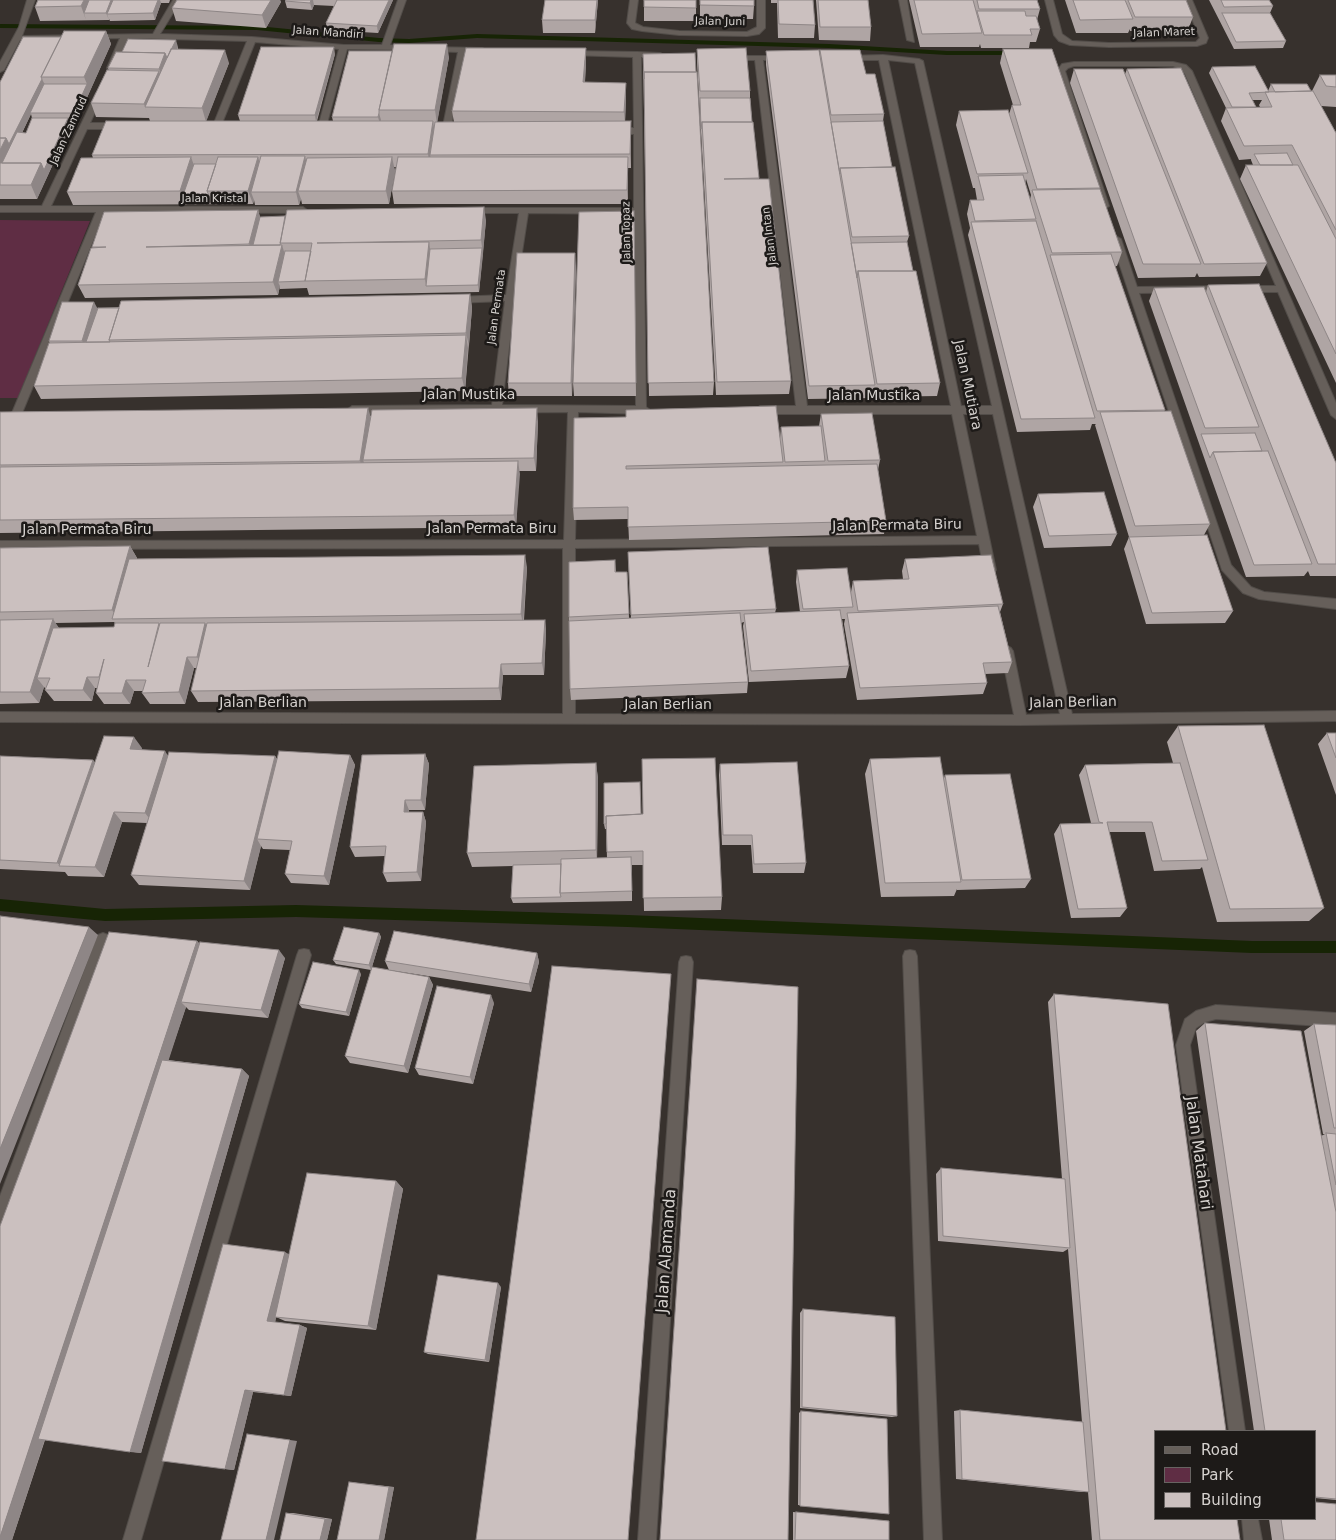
<!DOCTYPE html>
<style>
body{margin:0}
#map{position:relative;width:1336px;height:1540px;overflow:hidden;background:#37312d;font-family:"DejaVu Sans",sans-serif}
canvas{display:block}
.legend{position:absolute;left:1154px;top:1430px;width:162px;height:90px;box-sizing:border-box;background:#1d1a18;border:1px solid #676361;margin:0;padding:6px 9px;list-style:none;font-size:15px;color:#d5d1ce}
.legend li{display:flex;align-items:center;gap:10px;height:25px}
.legend b{width:25px;border:1px solid #676361}
</style>
<div id="map">
<canvas width="1336" height="1540"></canvas>
<ul class="legend">
<li><b style="height:6px;background:#665f5a"></b>Road</li>
<li><b style="height:14px;background:#5f2d44"></b>Park</li>
<li><b style="height:14px;background:#cbc0bf"></b>Building</li>
</ul>
</div>
<script>
const ctx = document.querySelector('canvas').getContext('2d');
ctx.lineJoin = 'round';
function paint(path, color) { ctx.fillStyle = color; ctx.fill(path, 'evenodd'); }
const poly = rows => new Path2D(rows.map(r => 'M' + r).join(''));
function trace(path, color, width, dash) { ctx.strokeStyle = color; ctx.lineWidth = width; ctx.lineCap = dash ? 'butt' : 'round'; ctx.setLineDash(dash || []); ctx.stroke(path); }
function label(font, color, halo, rows, align = 'center') {
  ctx.font = font + ' "DejaVu Sans",sans-serif'; ctx.lineWidth = 5; ctx.setLineDash([]); ctx.textBaseline = 'middle'; ctx.strokeStyle = halo; ctx.fillStyle = color; for (const [text, x, y, turn = 0] of rows) {
    ctx.save(); ctx.translate(x, y); ctx.rotate((+turn || 0) * Math.PI / 180); ctx.textAlign = isNaN(turn) ? turn : align; if (halo) ctx.strokeText(text, 0, 0); ctx.fillText(text, 0, 0); ctx.restore();
  }
}
paint(poly([
 [0,220,90,221,18,398,0,398]
]), '#5f2d44');
paint(poly([
 [0,24,257,26,379,38,409,39,477,34,829,44,947,51,1019,51,1023,53,1019,55,947,55,829,48,477,38,409,43,379,42,257,30,0,28,0,24],
 [0,899,105,909,296,905,628,915,1252,941,1336,941,1336,953,1252,953,628,927,296,917,105,921,0,911,0,899]
]), '#172405');
const street = poly([
 [27,0,35,0,22,36,153,34,173,0,181,0,160,34,252,37,344,45,382,45,398,0,406,0,390,45,410,46,414,48,410,50,347,49,325,131,321,134,317,131,339,49,255,42,220,128,216,131,212,128,247,41,128,38,115,68,111,70,107,68,120,38,20,40,4,70,0,72,0,62,19,27,27,0],
 [630,0,638,0,635,23,643,27,679,31,747,32,757,27,757,0,765,0,765,28,759,34,747,36,679,35,642,31,632,29,627,23,630,0],
 [899,0,907,0,914,42,907,40,899,0],
 [1045,0,1053,0,1062,34,1072,41,1109,43,1196,42,1200,38,1184,0,1192,0,1208,38,1206,43,1197,46,1109,47,1070,45,1059,41,1054,35,1045,0],
 [429,47,482,48,486,50,482,52,466,52,450,131,446,134,442,131,458,52,432,51,428,49,429,47],
 [567,51,637,52,660,53,664,55,660,57,641,57,646,407,650,410,645,414,578,412,575,540,977,536,952,414,760,414,755,410,760,406,796,406,755,60,729,60,729,56,782,56,786,58,782,60,763,60,807,406,951,406,879,60,845,60,841,58,845,56,883,55,919,59,923,61,1072,714,1336,711,1336,721,1021,725,0,722,0,712,563,714,563,548,0,549,0,541,564,540,568,412,352,414,347,410,352,406,492,405,505,301,454,303,449,300,454,297,506,295,519,213,468,213,464,210,465,208,634,208,634,134,615,134,611,131,615,128,634,128,633,57,570,55,566,53,567,51],
 [888,60,915,63,992,406,961,406,888,60],
 [528,213,634,214,636,406,502,405,515,298,528,213],
 [963,414,993,414,1060,714,1026,715,1013,651,1011,648,1007,646,1003,648,1001,651,1014,715,575,714,575,548,979,544,984,570,990,574,994,573,996,570,963,414],
 [1074,62,1173,62,1186,65,1192,71,1336,403,1336,419,1331,415,1278,292,1245,292,1240,289,1245,286,1276,286,1185,74,1180,69,1173,66,1074,66,1068,68,1065,71,1109,206,1105,209,1101,206,1057,71,1062,64,1074,62],
 [96,93,103,95,90,123,120,123,124,126,120,129,87,129,51,206,303,207,307,210,303,213,105,212,22,413,17,417,12,413,96,212,0,212,0,206,42,206,96,93],
 [1116,236,1121,239,1137,287,1223,286,1228,289,1223,292,1139,293,1231,565,1251,587,1264,592,1336,599,1336,609,1259,599,1243,593,1222,570,1111,239,1116,236],
 [103,933,108,935,110,939,8,1216,5,1221,0,1224,0,1196,96,939,98,935,103,933],
 [304,949,309,950,311,955,141,1540,123,1540,297,955,299,950,304,949],
 [910,950,915,951,917,956,942,1540,924,1540,903,956,905,951,910,950],
 [686,956,691,957,693,962,656,1540,638,1540,679,962,681,957,686,956],
 [1216,1005,1336,1013,1336,1027,1216,1019,1205,1022,1196,1028,1190,1045,1245,1431,1229,1431,1176,1045,1185,1019,1196,1011,1216,1005],
 [1242,1519,1258,1519,1262,1540,1244,1540,1242,1519]
]);
trace(street, '#524d49', 2);
paint(street, '#665f5a');
paint(poly([
 [38,0,170,0,169,3,161,3,155,20,110,21,109,19,109,20,40,21,35,7],
 [177,0,280,0,281,2,266,28,176,21,172,8],
 [286,0,393,0,378,33,327,30,326,23,334,6,314,5,312,10,287,8,285,1],
 [598,0,595,33,543,33,542,20],
 [696,0,696,21,644,21,644,7],
 [700,0,754,6,753,19,700,19],
 [771,0,813,0,815,25,814,38,778,38,777,3,771,3],
 [816,0,868,0,871,27,870,41,819,40],
 [909,0,1037,0,1040,9,1037,20,1040,29,1036,42,1030,42,1029,48,981,48,980,44,979,47,920,47],
 [1065,0,1186,0,1193,17,1188,30,1130,31,1130,29,1128,33,1076,33],
 [1209,0,1269,0,1273,6,1270,13,1286,41,1283,48,1234,49],
 [106,31,111,44,77,120,68,120,71,125,37,199,0,199,0,82,61,37],
 [31,114,32,118,26,133,22,133],
 [178,47,178,49,229,63,206,121,240,121,238,115,335,54,317,121,333,121,332,117,449,57,437,122,454,122,452,111,586,62,585,82,626,96,625,121,631,135,631,168,628,168,628,204,394,204,392,191,396,167,394,167,395,171,389,204,302,204,301,199,299,205,255,205,254,200,253,204,73,205,67,192,93,158,92,155,187,121,150,121,149,118,96,117,91,103,109,71,108,68,122,52],
 [697,49,750,91,750,98,752,122,753,122,759,179,791,381,789,394,716,395,697,62],
 [1003,49,1100,188,1099,189,1122,252,1117,266,1115,266,1165,410,1164,411,1210,524,1204,535,1233,611,1225,623,1146,624,1124,549,1129,537,1095,425,1096,424,1092,424,1090,430,1017,432,968,235,970,228,967,214,970,200,977,200,975,188,973,188,956,125,959,111,1009,114,1012,105,1013,105,1000,63],
 [1026,179,1031,195,1030,199,1025,184],
 [820,50,866,74,884,114,883,121,892,167,909,236,907,242,913,271,940,383,937,396,875,397,874,392,873,398,808,399,766,65,766,51,820,57],
 [643,54,714,382,713,395,649,396],
 [1212,67,1268,91,1271,84,1312,91,1320,75,1336,75,1336,107,1321,106,1336,133,1336,383,1240,179,1246,165,1253,165,1251,160,1251,159,1239,160,1221,121,1226,108,1209,73],
 [1252,100,1262,100,1259,105,1260,107,1256,107],
 [1074,69,1125,74,1127,69,1267,263,1260,276,1199,277,1197,273,1195,277,1138,278,1070,83],
 [258,210,260,217,486,220,479,292,309,295,307,288,280,289,280,286,278,295,85,298,78,285,93,248,92,247],
 [634,211,636,396,574,396,573,383],
 [576,266,572,396,509,396,508,383],
 [1208,285,1336,463,1336,576,1310,576,1308,571,1304,576,1246,577,1149,301,1154,288,1206,292],
 [470,294,472,308,465,391,41,399,34,386,50,343,49,341,98,308],
 [0,412,371,416,538,421,536,471,519,471,516,527,0,533],
 [821,414,880,460,878,470,886,521,884,534,629,540,628,519,574,520,573,508,574,418,780,438,781,427,819,426],
 [1038,494,1117,534,1111,546,1044,548,1033,507],
 [130,546,137,558,137,559,527,567,524,620,545,620,546,631,544,675,503,675,501,700,198,702,191,691,197,668,194,668,185,704,150,704,142,693,143,691,134,691,130,704,104,704,96,693,97,688,95,688,92,701,54,701,45,690,46,689,44,687,39,703,0,704,0,548],
 [114,622,115,623,114,627,59,628,55,623],
 [628,552,776,609,775,613,800,612,796,582,797,570,851,592,853,581,903,579,902,571,905,559,1003,604,1000,612,1012,662,1008,673,985,674,987,683,983,694,857,700,844,624,845,619,842,619,849,666,846,678,749,682,743,626,744,622,741,623,748,682,747,693,571,700,570,689,569,617,615,560,616,572,627,572,629,618,631,618],
 [1178,726,1324,908,1309,921,1217,922,1202,867,1200,869,1154,871,1145,832,1109,832,1127,908,1120,917,1071,918,1054,834,1060,824,1091,823,1079,775,1085,765,1173,763,1167,742],
 [1327,733,1336,733,1336,795,1318,744],
 [142,748,141,750,168,756,275,756,277,759,350,755,355,765,329,885,291,883,285,874,290,850,263,849,261,846,250,890,139,885,131,875,147,823,122,822,104,877,68,876,65,872,0,869,0,756,93,760,95,763],
 [425,754,429,764,425,810,409,810,409,812,423,812,426,822,421,881,387,882,383,873,385,856,355,857,350,847],
 [870,759,944,778,945,775,1031,879,1025,888,957,890,957,889,954,896,881,897,865,774],
 [596,763,598,779,597,858,607,858,606,829,605,829,604,824,641,814,722,897,721,910,644,911,643,865,632,865,632,901,513,903,511,898,513,866,472,867,467,853],
 [720,764,806,863,804,873,753,873,751,845,722,845,719,775],
 [379,933,381,937,371,970,336,964,333,960],
 [197,941,200,944,285,958,268,1018,189,1010,186,1007,168,1060,242,1069,249,1076,141,1453,45,1440,12,1540,0,1540],
 [537,953,539,962,531,992,389,970,385,961],
 [361,974,349,1016,302,1008,299,1004],
 [429,977,433,985,408,1073,350,1063,345,1056],
 [1054,994,1240,1540,1092,1540,1088,1492,1081,1492,956,1479,954,1411,960,1410,1082,1422,1068,1249,1063,1252,938,1241,936,1174,941,1168,1062,1179,1048,1002],
 [494,1003,473,1084,419,1075,415,1068],
 [1205,1023,1321,1136,1325,1134,1323,1134,1304,1031,1314,1024,1336,1025,1336,1500,1315,1498,1315,1431,1254,1431,1196,1031],
 [396,1181,403,1189,376,1330,285,1321,276,1317,275,1322,300,1325,307,1328,291,1396,253,1392,234,1470,225,1469,289,1254],
 [501,1287,489,1362,428,1354,424,1352],
 [803,1309,897,1416,892,1417,800,1408,800,1313],
 [801,1411,889,1514,798,1505,799,1413],
 [349,1482,394,1487,384,1540],
 [793,1512,889,1521,889,1540,793,1540],
 [286,1513,293,1513,332,1519,327,1540],
 [1269,1519,1315,1519,1336,1540,1272,1540]
]), '#afa5a4');
paint(poly([
 [84,0,92,0,84,13,86,20,81,6],
 [111,0,114,0,107,14,109,20,106,13],
 [158,0,160,0,161,3,155,20,153,13],
 [271,0,280,0,281,2,266,28,262,15],
 [311,0,313,0,314,5,312,10,310,3],
 [389,0,393,0,378,33,377,26],
 [597,0,598,0,595,33,595,20],
 [106,31,111,44,77,120,74,113,87,84,84,77],
 [176,40,178,47,163,82,159,69,165,53],
 [447,44,449,57,437,124,435,110],
 [334,47,335,54,316,122,315,115],
 [586,48,586,62,584,96,583,82],
 [225,50,229,63,206,122,202,108],
 [159,71,164,85,145,107,149,118,144,104],
 [42,79,45,85,30,113,31,114,4,170,0,170,0,150,6,138],
 [626,83,626,96,625,125,624,112],
 [379,113,381,120,380,124,378,117],
 [68,118,71,125,37,199,31,185,41,163],
 [433,121,435,134,430,155,431,159,430,167,428,154],
 [631,121,631,168,630,154],
 [305,156,308,170,298,191,301,199,299,205,296,192],
 [191,157,196,171,182,198,180,191],
 [258,157,262,171,251,192,254,200,253,204,248,191],
 [392,157,395,171,389,204,386,191],
 [628,157,628,204,627,190],
 [484,207,486,220,483,254,481,240],
 [258,210,262,224,254,257,249,244],
 [429,242,431,256,426,286,425,279],
 [282,245,286,258,278,282,280,286,278,295,273,282],
 [482,248,483,255,479,292,478,285],
 [575,253,576,266,572,396,571,383],
 [470,294,472,308,469,346,466,333],
 [94,302,101,315,85,347,82,341],
 [466,335,468,348,465,391,462,378],
 [368,408,372,421,363,460,365,465,364,474,360,461],
 [537,408,538,421,536,471,534,458],
 [518,461,520,474,516,527,514,515],
 [130,546,137,558,120,619,118,619,112,610],
 [525,555,527,567,523,625,521,614],
 [53,619,61,631,37,678,44,687,39,703,30,692],
 [545,620,546,631,544,675,542,663],
 [205,623,211,634,203,668,197,657],
 [187,657,194,668,185,704,179,692],
 [501,664,503,675,501,700,499,688],
 [87,677,95,688,92,701,83,690],
 [126,680,134,691,130,704,122,693],
 [134,737,142,748,138,760,130,749],
 [165,751,172,762,153,823,145,813],
 [425,754,429,764,425,810,421,800],
 [350,755,355,765,329,885,324,876],
 [275,756,281,767,257,839,261,846,250,890,244,881],
 [93,760,101,770,61,866,57,863],
 [596,763,598,779,597,864,596,850],
 [405,800,409,810,407,822,404,812],
 [114,812,122,822,104,877,95,867],
 [423,812,426,822,421,881,417,872],
 [89,927,98,935,0,1184,0,1149],
 [379,933,381,937,371,970,369,965],
 [197,941,204,950,181,1002,186,1007,12,1540,0,1540,0,1537],
 [279,950,285,958,268,1018,261,1010],
 [537,953,539,962,531,992,529,984],
 [359,970,361,974,349,1016,346,1012],
 [429,977,433,985,408,1073,404,1066],
 [491,995,494,1003,473,1084,470,1077],
 [242,1069,249,1076,141,1453,130,1452],
 [396,1181,403,1189,376,1330,368,1326],
 [285,1252,292,1256,275,1317,276,1317,275,1324,267,1321],
 [498,1283,501,1287,489,1362,485,1360],
 [300,1325,307,1328,291,1396,284,1395],
 [245,1390,253,1392,234,1470,225,1469],
 [290,1440,297,1441,274,1540,266,1540],
 [389,1487,394,1487,384,1540,379,1540],
 [325,1519,332,1519,327,1540,320,1540]
]), '#8e8686');
const building = poly([
 [38,0,84,0,81,6,35,7,38,0],
 [89,0,111,0,106,13,84,13,89,0],
 [113,0,158,0,153,13,107,14,113,0],
 [177,0,271,0,262,15,172,8,177,0],
 [286,0,311,0,310,3,285,1,286,0],
 [337,0,389,0,377,26,326,23,337,0],
 [545,0,597,0,595,20,542,20,545,0],
 [644,0,696,0,696,8,644,7,644,0],
 [700,0,754,0,754,6,700,5,700,0],
 [778,0,813,0,815,25,779,24,778,0],
 [818,0,868,0,871,27,820,27,818,0],
 [914,0,973,0,982,33,922,34,914,0],
 [977,0,1037,0,1040,9,979,9,977,0],
 [1073,0,1125,0,1133,19,1080,20,1073,0],
 [1128,0,1186,0,1193,17,1135,17,1128,0],
 [1221,0,1269,0,1273,6,1224,7,1221,0],
 [977,11,1025,11,1026,16,1036,16,1040,29,1030,29,1032,35,984,35,977,11],
 [1222,13,1270,13,1286,41,1236,42,1222,13],
 [64,31,106,31,84,77,41,77,64,31],
 [23,37,61,37,41,77,42,79,9,144,6,138,0,138,0,82,23,37],
 [128,39,176,40,167,58,165,53,122,52,128,39],
 [394,44,447,44,435,110,379,110,394,44],
 [261,47,334,47,315,115,238,115,261,47],
 [466,48,586,48,583,82,626,83,624,112,452,111,466,48],
 [746,48,750,91,700,91,697,49,746,48],
 [171,49,225,50,202,108,145,107,171,49],
 [1003,49,1052,49,1100,188,1037,189,1012,105,1021,105,1003,49],
 [819,50,875,385,809,386,766,51,819,50],
 [820,50,860,50,866,74,875,74,884,114,831,115,820,50],
 [349,51,392,51,379,110,379,113,378,117,332,117,349,51],
 [116,52,165,53,159,69,108,68,116,52],
 [695,53,696,72,644,72,644,79,643,54,695,53],
 [1255,66,1269,92,1249,93,1256,107,1232,107,1212,67,1255,66],
 [1181,68,1267,263,1204,264,1127,69,1181,68],
 [1074,69,1123,69,1201,264,1143,264,1074,69],
 [107,70,159,71,144,104,91,103,107,70],
 [644,72,697,72,714,382,648,383,644,72],
 [1320,75,1336,75,1336,87,1326,86,1320,75],
 [44,84,87,84,74,113,30,113,44,84],
 [1271,84,1307,84,1311,91,1275,92,1271,84],
 [1313,91,1336,133,1336,230,1292,145,1244,146,1226,108,1272,107,1265,92,1313,91],
 [700,98,750,98,752,122,702,122,701,129,700,98],
 [1008,110,1028,173,977,174,959,111,1008,110],
 [32,118,68,118,44,170,41,163,2,163,17,132,26,133,32,118],
 [106,121,433,121,428,154,92,155,106,121],
 [631,121,630,154,430,155,435,122,631,121],
 [883,121,892,167,840,168,840,174,831,122,883,121],
 [702,122,753,122,759,178,724,179,769,179,791,381,717,382,702,122],
 [0,138,6,138,0,150,0,138],
 [1287,153,1293,165,1260,165,1254,154,1287,153],
 [261,156,305,156,296,192,251,192,261,156],
 [191,157,180,191,67,192,81,158,191,157],
 [218,157,258,157,248,191,207,191,218,157],
 [392,157,386,191,298,191,307,158,392,157],
 [398,157,628,157,627,190,392,191,398,157],
 [0,163,41,163,31,185,0,185,0,163],
 [194,164,216,164,207,191,210,198,182,198,194,164],
 [1246,165,1298,165,1336,239,1336,354,1246,165],
 [895,167,909,236,852,237,840,168,895,167],
 [1023,175,1036,219,975,221,970,200,984,200,978,176,1023,175],
 [1100,189,1122,252,1052,253,1032,190,1100,189],
 [484,207,481,240,317,243,429,242,425,279,305,281,312,243,280,243,287,210,484,207],
 [258,210,249,244,146,247,282,245,273,282,78,285,91,248,106,247,92,247,104,212,258,210],
 [634,211,636,383,573,383,579,212,634,211],
 [285,216,280,245,253,245,260,217,285,216],
 [1036,221,1095,418,1021,419,971,222,1036,221],
 [907,242,913,271,858,271,857,278,851,243,907,242],
 [482,248,478,285,426,286,430,249,482,248],
 [285,251,311,251,305,281,278,282,285,251],
 [517,253,575,253,571,383,508,383,517,253],
 [1111,254,1165,410,1097,411,1050,255,1111,254],
 [858,271,916,271,940,383,877,384,858,271],
 [1259,284,1336,463,1336,564,1318,564,1208,285,1259,284],
 [1204,287,1259,427,1205,428,1154,288,1204,287],
 [470,294,466,333,109,340,121,301,470,294],
 [62,302,94,302,82,341,49,341,62,302],
 [98,308,119,308,109,340,110,342,86,342,98,308],
 [466,335,462,378,34,386,49,343,466,335],
 [776,406,783,462,626,466,626,469,877,464,886,521,628,527,628,507,573,508,574,418,626,417,626,410,776,406],
 [368,408,360,461,0,465,0,412,368,408],
 [537,408,534,458,363,460,372,410,537,408],
 [1171,411,1210,524,1135,526,1100,412,1171,411],
 [872,413,880,460,828,461,821,414,872,413],
 [821,426,825,461,785,462,781,427,821,426],
 [1255,433,1262,451,1213,452,1210,458,1201,434,1255,433],
 [1268,451,1312,564,1254,565,1213,452,1268,451],
 [518,461,514,515,0,520,0,467,518,461],
 [1104,492,1117,534,1049,536,1038,494,1104,492],
 [1207,535,1233,611,1152,613,1129,537,1207,535],
 [130,546,112,610,0,612,0,548,130,546],
 [768,547,776,609,631,615,628,552,768,547],
 [525,555,521,614,112,619,129,559,525,555],
 [991,555,1003,604,858,611,853,581,909,579,905,559,991,555],
 [615,560,615,572,627,572,629,614,569,617,569,562,615,560],
 [847,568,853,607,803,609,797,570,847,568],
 [998,606,1012,662,983,663,987,683,860,688,847,613,998,606],
 [840,610,849,666,751,671,744,614,840,610],
 [740,613,748,682,570,689,569,621,740,613],
 [53,619,30,692,0,692,0,620,53,619],
 [545,620,542,663,501,664,499,688,191,691,207,623,545,620],
 [115,623,159,623,148,667,160,623,205,623,197,657,187,657,179,692,142,693,146,680,126,680,122,693,96,693,104,659,99,677,87,677,83,690,45,690,50,678,37,678,53,628,114,627,115,623],
 [1264,725,1324,908,1230,909,1178,726,1264,725],
 [1327,733,1336,733,1336,758,1327,733],
 [104,736,134,737,130,749,165,751,145,813,114,812,95,867,59,866,104,736],
 [279,751,350,755,324,876,285,874,292,841,257,839,279,751],
 [169,752,275,756,244,881,131,875,169,752],
 [425,754,421,800,405,800,404,812,423,812,417,872,383,873,386,846,350,847,362,755,425,754],
 [0,756,93,760,57,863,0,860,0,756],
 [940,757,961,882,885,883,870,759,940,757],
 [715,758,722,897,643,898,643,851,607,852,606,816,643,814,642,759,715,758],
 [797,762,806,863,754,864,752,835,723,835,720,764,797,762],
 [596,763,596,850,467,853,474,766,596,763],
 [1180,763,1208,860,1162,861,1152,822,1107,822,1127,908,1078,909,1060,824,1103,823,1099,822,1085,765,1180,763],
 [1010,774,1031,879,962,880,945,775,1010,774],
 [640,782,641,814,606,816,606,824,604,824,604,783,640,782],
 [631,857,632,891,560,893,561,859,631,857],
 [561,864,560,893,561,897,511,898,513,865,561,864],
 [0,916,89,927,0,1149,0,916],
 [344,927,379,933,369,965,333,960,344,927],
 [394,931,537,953,529,984,385,961,394,931],
 [109,932,197,941,0,1537,0,1226,109,932],
 [200,942,279,950,261,1010,181,1002,200,942],
 [313,962,359,970,346,1012,299,1004,313,962],
 [552,966,671,974,628,1540,476,1540,552,966],
 [372,967,429,977,404,1066,345,1056,372,967],
 [697,979,798,987,788,1540,660,1540,697,979],
 [437,986,491,995,470,1077,415,1068,437,986],
 [1054,994,1168,1004,1226,1431,1155,1431,1155,1519,1237,1519,1240,1540,1100,1540,1054,994],
 [1205,1023,1301,1031,1336,1212,1336,1499,1315,1497,1315,1431,1265,1431,1205,1023],
 [1314,1024,1336,1025,1336,1128,1334,1128,1314,1024],
 [162,1060,242,1069,130,1452,38,1439,162,1060],
 [1326,1133,1336,1134,1336,1185,1326,1133],
 [941,1168,1065,1179,1070,1248,943,1236,941,1168],
 [307,1173,396,1181,368,1326,275,1317,307,1173],
 [223,1244,285,1252,267,1321,300,1325,284,1395,245,1390,225,1469,162,1461,223,1244],
 [438,1275,498,1283,485,1360,424,1352,438,1275],
 [803,1309,895,1317,897,1416,802,1407,803,1309],
 [960,1410,1083,1422,1089,1492,962,1479,960,1410],
 [801,1411,887,1419,889,1514,800,1506,801,1411],
 [247,1434,290,1440,266,1540,221,1540,247,1434],
 [349,1482,389,1487,379,1540,337,1540,349,1482],
 [1315,1502,1336,1504,1336,1540,1284,1540,1281,1519,1315,1519,1315,1502],
 [796,1512,889,1521,889,1540,795,1540,796,1512],
 [286,1513,325,1519,320,1540,280,1540,286,1513]
]);
paint(building, '#cbc0bf');
trace(building, '#8e8686', 1);
label('11px', '#d5d1ce', '#1d1a18', [
 ["Jalan Juni",720,22,1],
 ["Jalan Mandiri",328,33,4],
 ["Jalan Maret",1164,33,-2],
 ["Jalan Zamrud",69,131,-65],
 ["Jalan Kristal",214,199],
 ["Jalan Topaz",627,232,-91],
 ["Jalan Intan",770,236,-97],
 ["Jalan Permata",497,307,-82]
]);
label('14px', '#d5d1ce', '#1d1a18', [
 ["Jalan Mutiara",967,385,78],
 ["Jalan Mustika",469,395],
 ["Jalan Mustika",874,396],
 ["Jalan Permata Biru",897,526,-1],
 ["Jalan Permata Biru",492,529],
 ["Jalan Permata Biru",87,530],
 ["Jalan Berlian",263,703],
 ["Jalan Berlian",1073,703,-1],
 ["Jalan Berlian",668,705]
]);
label('16px', '#d5d1ce', '#1d1a18', [
 ["Jalan Matahari",1198,1153,82],
 ["Jalan Alamanda",667,1251,-86]
]);
</script>
